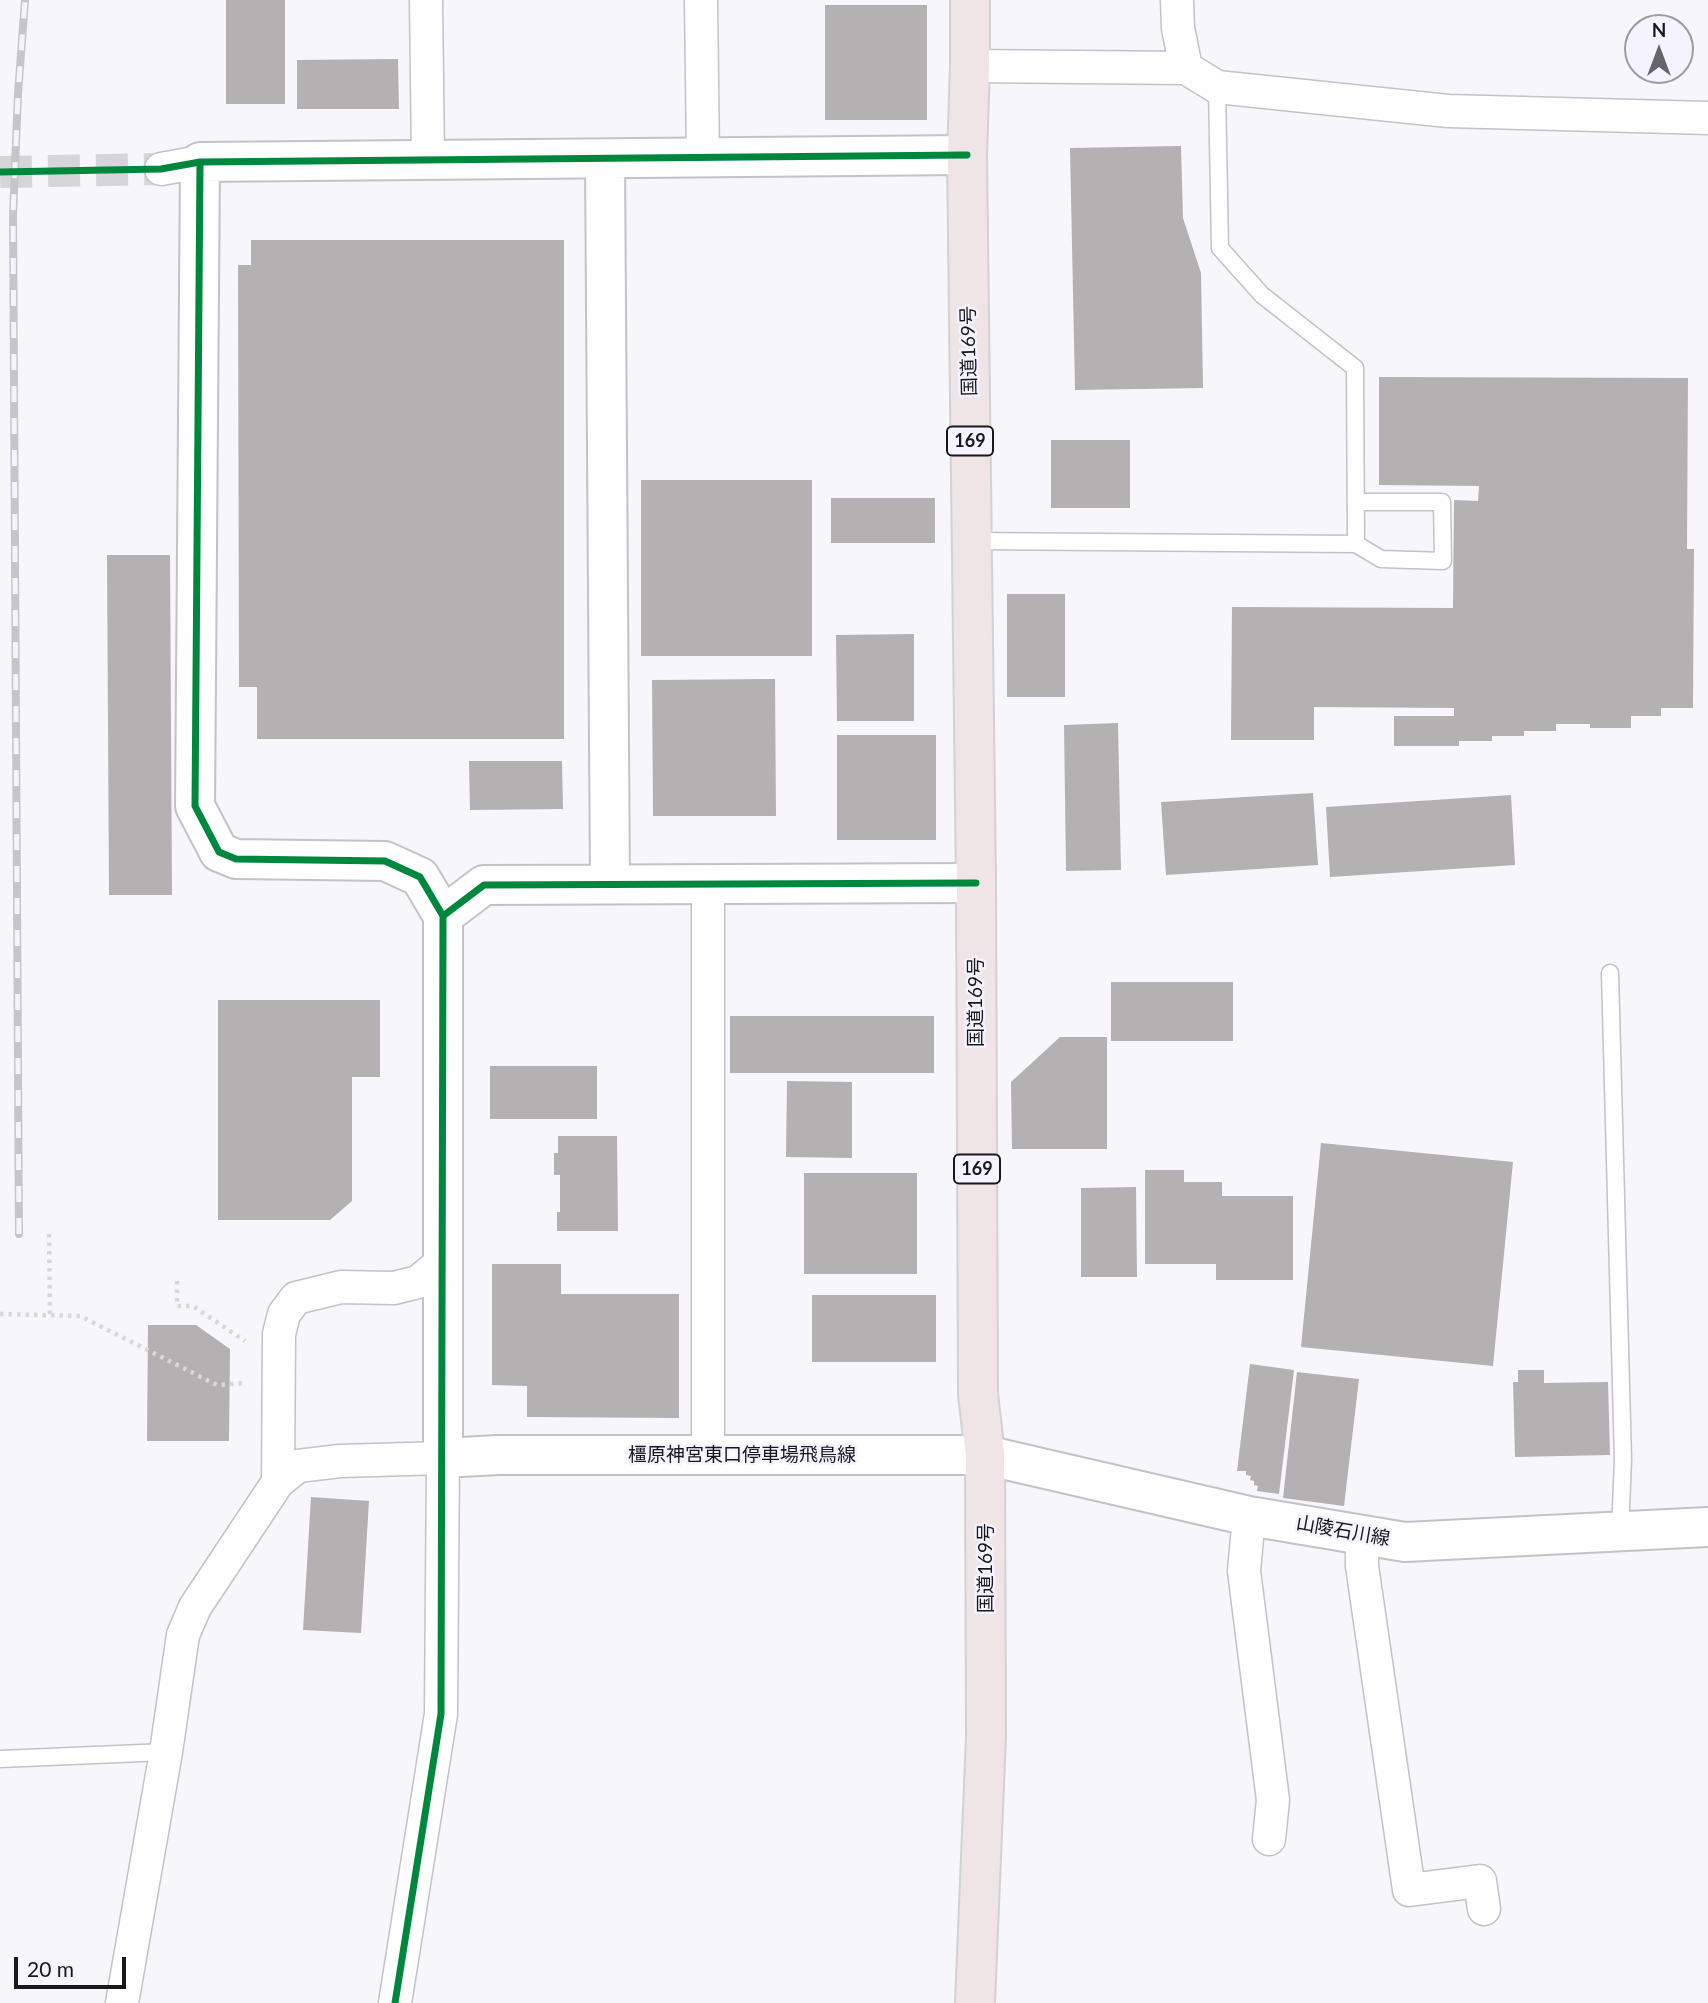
<!DOCTYPE html>
<meta charset="utf-8">
<style>
body{margin:0}
#map{position:relative;width:1708px;height:2003px;overflow:hidden;background:#f6f6fb;font-family:Lato,sans-serif}
canvas{display:block}
.north{position:absolute;left:1624px;top:14px;width:70px;height:70px;box-sizing:border-box;background:#f4f3fe;border:2px solid #9c9ba4;border-radius:50%;rotate:0deg;font-size:19px;font-weight:700;line-height:28px;text-align:center;color:#18171e}
.north::after{content:'';display:block;margin:auto;width:24px;height:32px;background:#66656b;clip-path:polygon(50% 0,100% 100%,50% 72%,0 100%)}
.scale{position:absolute;left:14px;top:1957px;width:112px;height:32px;box-sizing:border-box;border:4px solid #18171e;border-top:0;padding-left:9px;font-size:21px;line-height:24px;white-space:nowrap;color:#18171e;-webkit-text-stroke:5px #f4f3fe;paint-order:stroke}
</style>
<div id="map">
<canvas width="1708" height="2003"></canvas>
<div class="north">N</div>
<div class="scale">20 m</div>
</div>
<script>
const ctx = document.querySelector('canvas').getContext('2d');
ctx.lineJoin = 'round';
function paint(path, color) { ctx.fillStyle = color; ctx.fill(path, 'evenodd'); }
const poly = rows => new Path2D(rows.map(r => 'M' + r).join(''));
function trace(path, color, width, dash) { ctx.strokeStyle = color; ctx.lineWidth = width; ctx.lineCap = dash ? 'butt' : 'round'; ctx.setLineDash(dash || []); ctx.stroke(path); }
function label(font, color, halo, rows, align = 'center') {
  ctx.font = font + ' Lato,"Noto Sans JP",sans-serif'; ctx.lineWidth = 5; ctx.setLineDash([]); ctx.textBaseline = 'middle'; ctx.strokeStyle = halo; ctx.fillStyle = color; for (const [text, x, y, turn = 0] of rows) {
    ctx.save(); ctx.translate(x, y); ctx.rotate((+turn || 0) * Math.PI / 180); ctx.textAlign = isNaN(turn) ? turn : align; if (halo) ctx.strokeText(text, 0, 0); ctx.fillText(text, 0, 0); ctx.restore();
  }
}
paint(poly([
 [226,0,285,0,285,104,226,104],
 [825,5,927,5,927,120,825,120],
 [398,59,399,109,297,109,297,60],
 [1181,146,1183,218,1201,273,1203,388,1075,390,1070,148],
 [251,240,564,240,564,739,257,739,257,687,239,687,238,265,251,265],
 [1379,377,1688,378,1687,549,1694,549,1693,708,1661,708,1661,716,1631,716,1631,728,1590,728,1590,724,1556,724,1556,731,1524,731,1524,736,1492,736,1492,741,1459,741,1459,746,1394,746,1394,716,1454,716,1454,708,1314,707,1314,740,1231,740,1232,607,1453,608,1454,500,1478,501,1479,486,1379,485],
 [1051,440,1130,440,1130,508,1051,508],
 [641,480,812,480,812,656,641,656],
 [831,498,935,498,935,543,831,543],
 [107,555,170,555,172,895,109,895],
 [1007,594,1065,594,1065,697,1007,697],
 [914,634,914,721,837,721,836,635],
 [775,679,776,816,653,816,652,680],
 [1118,723,1121,870,1066,871,1064,725],
 [837,735,936,735,936,840,837,840],
 [469,761,562,761,563,809,470,810],
 [1313,793,1318,865,1166,875,1161,802],
 [1511,795,1515,865,1330,877,1326,807],
 [1111,982,1233,982,1233,1041,1111,1041],
 [218,1000,380,1000,380,1077,352,1077,352,1201,330,1220,218,1220],
 [730,1016,934,1016,934,1073,730,1073],
 [1060,1037,1107,1037,1107,1149,1012,1149,1011,1082],
 [490,1066,597,1066,597,1119,490,1119],
 [787,1081,852,1082,852,1158,786,1157],
 [558,1136,617,1136,618,1231,557,1231,557,1212,560,1212,560,1175,554,1175,554,1153,558,1153],
 [1321,1143,1513,1162,1493,1366,1301,1347],
 [1145,1170,1184,1170,1184,1182,1222,1182,1222,1196,1293,1196,1293,1280,1216,1280,1216,1264,1145,1264],
 [804,1173,917,1173,917,1274,804,1274],
 [1136,1187,1137,1277,1081,1277,1081,1188],
 [492,1264,561,1264,561,1294,679,1294,679,1418,527,1417,527,1386,492,1385],
 [812,1295,936,1295,936,1362,812,1362],
 [148,1325,196,1325,230,1349,229,1441,147,1441],
 [1250,1364,1294,1370,1279,1494,1257,1491,1258,1486,1254,1485,1254,1481,1250,1480,1251,1476,1246,1475,1246,1471,1237,1471],
 [1518,1370,1544,1370,1544,1383,1608,1382,1610,1455,1515,1457,1513,1382,1518,1382],
 [1297,1372,1359,1379,1344,1506,1283,1498],
 [311,1497,369,1501,361,1633,303,1630]
]), '#b3b1b1');
trace(poly([
 [0,172,161,169]
]), '#d5d5da', 32, [32, 16]);
const service = poly([
 [1356,502,1442,502,1443,561,1381,559,1356,544],
 [971,541,1356,544,1355,368,1262,295,1220,248,1217,87],
 [1610,973,1623,1460,1620,1531],
 [0,1759,166,1752]
]);
const minor = poly([
 [426,0,428,160],
 [701,0,703,157],
 [1177,0,1178,28,1186,68],
 [970,66,1186,68,1217,87,1448,111,1708,118],
 [161,169,200,162],
 [708,884,708,1455],
 [278,1482,279,1334,284,1314,296,1298,341,1287,394,1288,418,1282,442,1262],
 [1249,1516,1244,1571,1273,1800,1269,1839],
 [1362,1534,1362,1566,1409,1890,1480,1881,1484,1909],
 [122,2003,166,1752,183,1635,195,1607,278,1482,298,1466,340,1461,443,1458,441,1714,395,2003]
]);
const tertiary = poly([
 [605,159,610,884],
 [443,916,420,877,385,861,236,859,219,852,195,806,200,162,967,155],
 [498,1455,443,1458,443,916,484,885,976,883]
]);
const secondary = poly([
 [498,1455,985,1455,1249,1516,1405,1542,1708,1527]
]);
const trunk = poly([
 [970,0,970,66,967,155,976,883,978,1394,985,1455,986,1736,975,2003]
]);
trace(service, '#c2c2c7', 19);
trace(minor, '#c2c2c7', 35);
trace(tertiary, '#c2c2c7', 42);
trace(secondary, '#c2c2c7', 42);
trace(trunk, '#d2d2d5', 42);
trace(poly([
 [49,1234,50,1314],
 [177,1281,177,1306,193,1306,245,1341],
 [0,1314,80,1316,217,1385,245,1383]
]), '#d8d8da', 4.5, [3.5, 5]);
trace(service, '#fefefe', 16);
trace(minor, '#fefefe', 32);
trace(tertiary, '#fefefe', 38);
trace(secondary, '#fefefe', 38);
trace(trunk, '#efe4e6', 38);
const rail = poly([
 [19,1234,13,215,18,94,25,0]
]);
trace(rail, '#c6c6c8', 8);
trace(rail, '#f4f3fe', 5, [16]);
trace(poly([
 [200,162,195,806,219,852,236,859,385,861,420,877,443,916],
 [0,172,161,169,200,162,967,155],
 [395,2003,441,1714,443,916,484,885,976,883]
]), '#00873e', 7);
for (const [x, y, w] of [
 [970,441,46],
 [977,1169,46]
]) { const box = new Path2D(); box.roundRect(x - w / 2, y - 14.5, w, 29, 5); ctx.fillStyle = '#f4f3fe'; ctx.fill(box); trace(box, '#18171e', 2); }
label('bold 18px', '#18171e', null, [
 ["169",970,441],
 ["169",977,1169]
]);
label('19px', '#18171e', '#f4f3fe', [
 ["国道169号",969,351,-91],
 ["国道169号",976,1002,-90],
 ["橿原神宮東口停車場飛鳥線",742,1455],
 ["山陵石川線",1343,1531,10],
 ["国道169号",986,1568,-90]
]);
</script>
